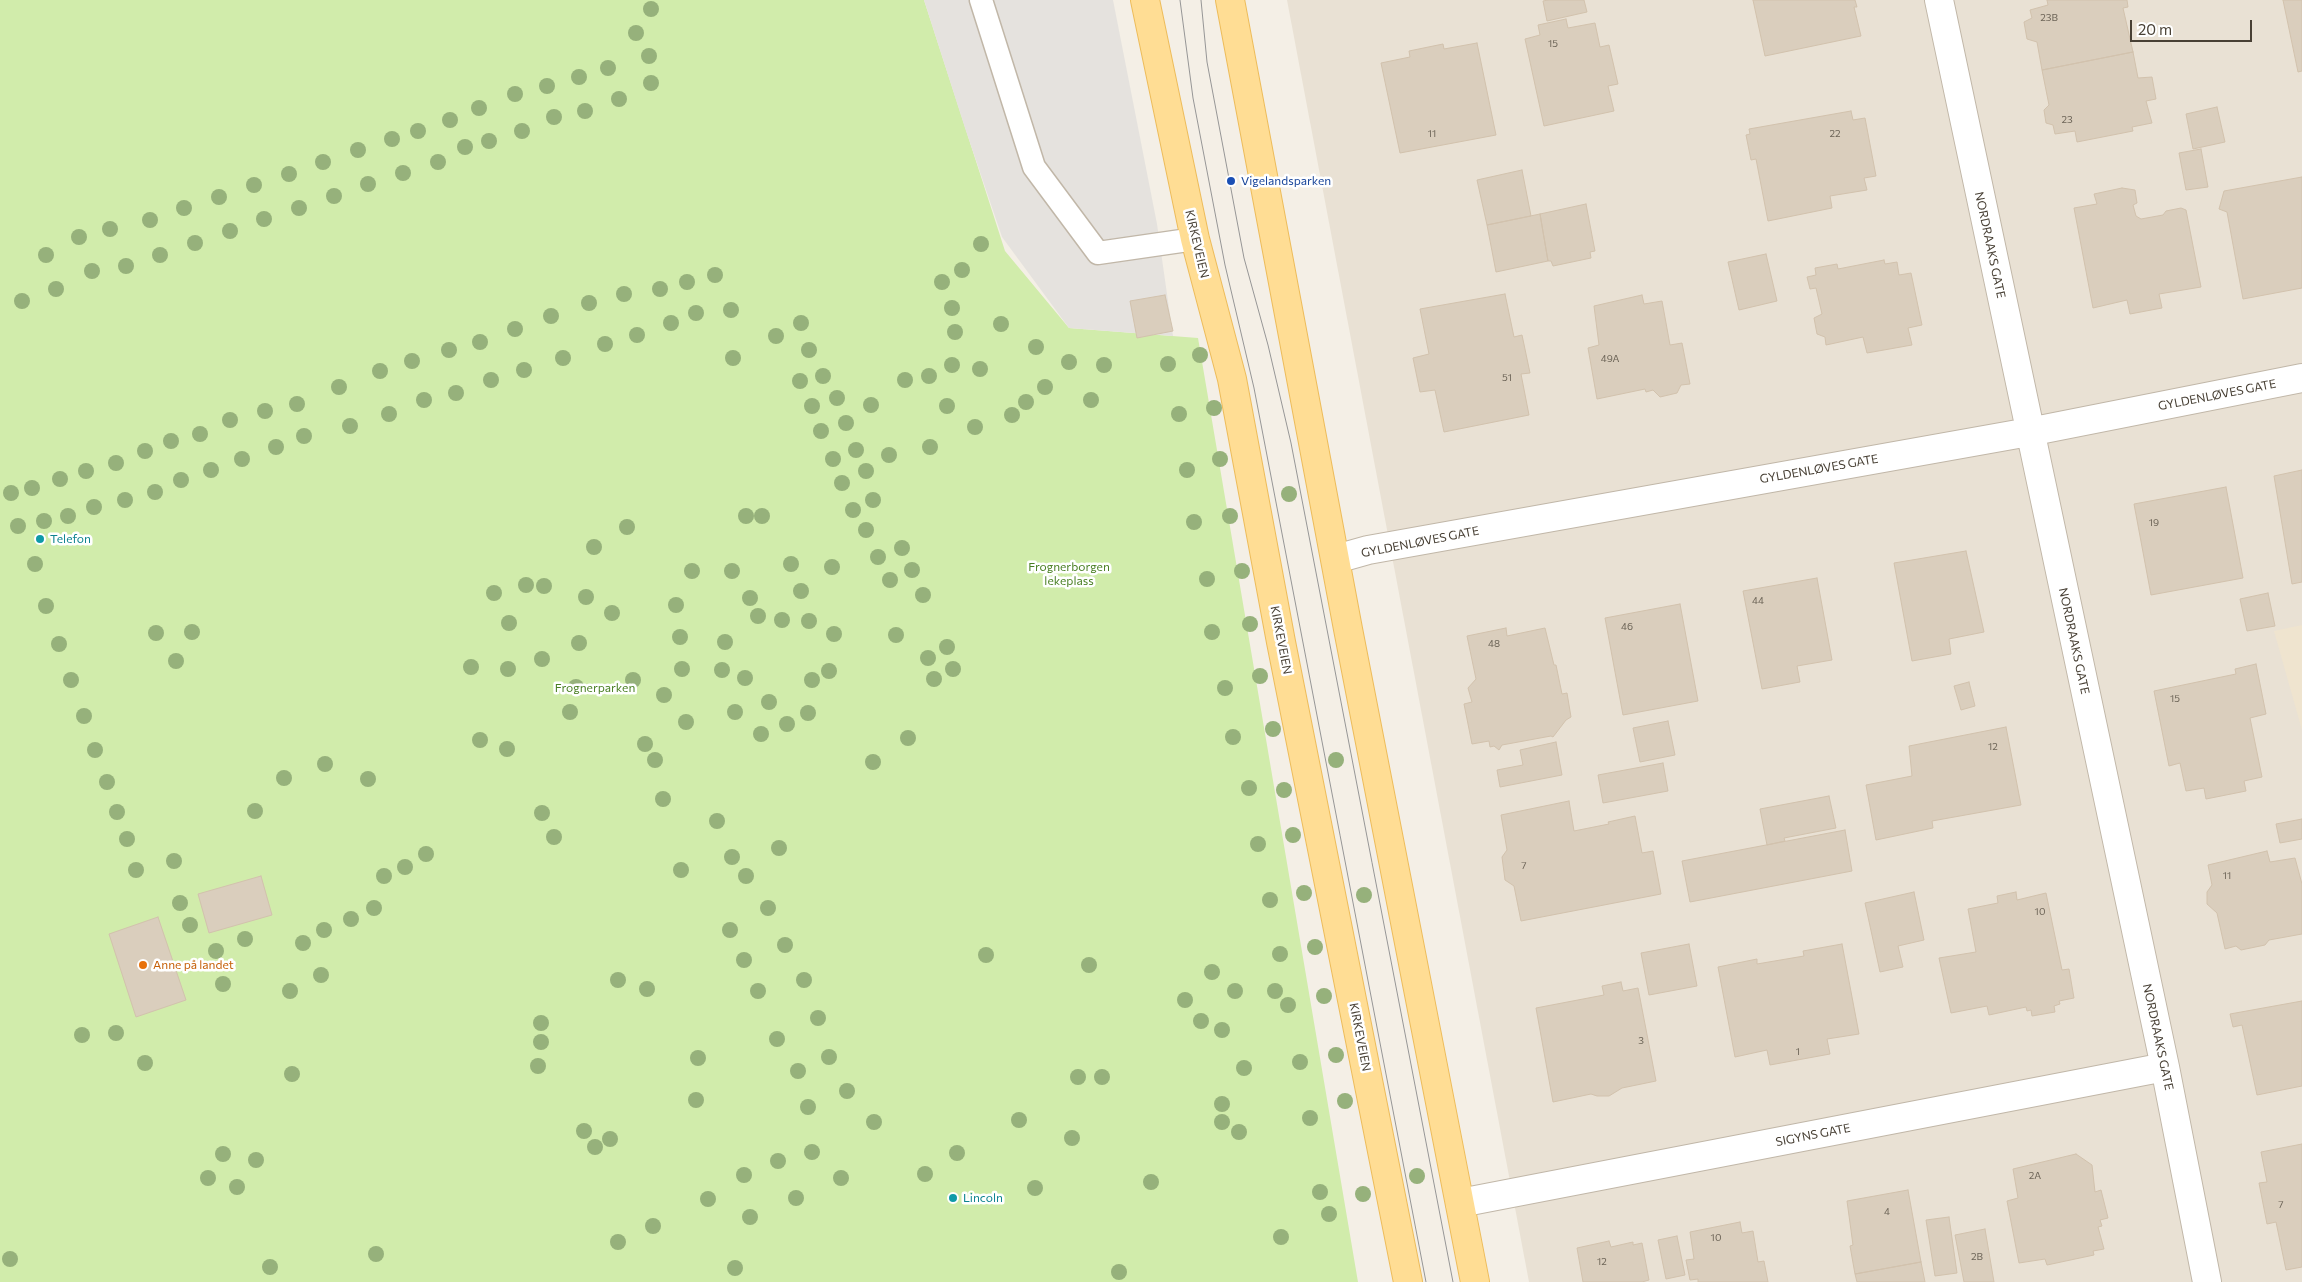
<!DOCTYPE html>
<meta charset="utf-8">
<style>
body{margin:0}
#map{position:relative;width:2302px;height:1282px;overflow:hidden;background:#f4efe6;font-family:Commissioner,sans-serif}
canvas{display:block}
.scale{position:absolute;left:2130px;top:20px;width:122px;height:22px;box-sizing:border-box;border:2px solid #484035;border-top:0;padding-left:6px;font-size:15px;line-height:18px;white-space:nowrap;color:#484035;-webkit-text-stroke:4px #fff;paint-order:stroke}
</style>
<div id="map">
<canvas width="2302" height="1282"></canvas>
<div class="scale">20 m</div>
</div>
<script>
const ctx = document.querySelector('canvas').getContext('2d');
ctx.lineJoin = 'round';
function paint(path, color) { ctx.fillStyle = color; ctx.fill(path, 'evenodd'); }
const poly = rows => new Path2D(rows.map(r => 'M' + r).join(''));
function trace(path, color, width, dash) { ctx.strokeStyle = color; ctx.lineWidth = width; ctx.lineCap = dash ? 'butt' : 'round'; ctx.setLineDash(dash || []); ctx.stroke(path); }
function label(font, color, halo, rows, align = 'center') {
  ctx.font = font + ' Commissioner,sans-serif'; ctx.lineWidth = 5; ctx.setLineDash([]); ctx.textBaseline = 'middle'; ctx.strokeStyle = halo; ctx.fillStyle = color; for (const [text, x, y, turn = 0] of rows) {
    ctx.save(); ctx.translate(x, y); ctx.rotate((+turn || 0) * Math.PI / 180); ctx.textAlign = isNaN(turn) ? turn : align; if (halo) ctx.strokeText(text, 0, 0); ctx.fillText(text, 0, 0); ctx.restore();
  }
}
paint(poly([
 [1287,0,2302,0,2302,1282,1529,1282]
]), '#e9e1d4');
paint(poly([
 [2302,625,2302,730,2274,631]
]), '#efe4cf');
paint(poly([
 [0,0,924,0,1005,251,1069,328,1198,338,1358,1282,0,1282]
]), '#d1ecab');
paint(poly([
 [924,0,1113,0,1157,224,1173,336,1069,328,1002,237,965,128]
]), '#e5e2de');
const building = poly([
 [1548,0,1584,0,1587,12,1547,21,1543,1,1548,0],
 [1753,0,1855,0,1857,7,1854,7,1861,36,1765,56,1753,0],
 [2047,0,2127,0,2128,7,2123,8,2133,52,2042,70,2037,42,2027,39,2024,22,2032,18,2030,10,2048,5,2047,0],
 [2283,0,2302,0,2302,71,2298,72,2283,0],
 [1566,19,1568,28,1595,23,1600,47,1609,45,1618,84,1608,86,1614,111,1544,126,1525,39,1540,35,1538,25,1566,19],
 [1477,43,1496,135,1400,153,1381,63,1410,57,1409,51,1443,44,1444,49,1477,43],
 [2133,52,2138,78,2152,77,2156,99,2146,101,2152,123,2132,127,2133,131,2077,142,2075,131,2055,134,2053,125,2046,123,2044,110,2049,105,2042,70,2133,52],
 [2217,107,2225,142,2193,149,2186,114,2217,107],
 [1851,111,1853,120,1865,118,1876,176,1864,178,1867,190,1830,196,1832,208,1768,221,1756,159,1751,160,1746,135,1750,134,1749,129,1851,111],
 [2201,149,2208,187,2186,190,2179,153,2201,149],
 [1522,170,1531,216,1487,225,1477,180,1522,170],
 [2302,177,2302,288,2243,299,2227,212,2219,209,2224,191,2302,177],
 [2122,188,2135,190,2137,203,2133,205,2136,216,2141,219,2163,215,2166,211,2181,208,2186,210,2201,287,2159,294,2162,308,2130,314,2127,300,2093,308,2074,208,2097,204,2094,194,2122,188],
 [1586,204,1595,251,1590,252,1591,258,1553,266,1551,261,1548,261,1540,214,1586,204],
 [1540,214,1548,261,1496,272,1487,225,1540,214],
 [1766,254,1777,301,1739,310,1728,262,1766,254],
 [1884,260,1885,264,1897,262,1899,275,1911,273,1922,325,1908,328,1912,345,1867,353,1863,337,1826,345,1825,337,1817,334,1814,318,1822,314,1816,288,1810,289,1807,277,1816,275,1815,268,1837,264,1838,269,1884,260],
 [1505,294,1514,337,1522,335,1530,373,1521,374,1529,415,1444,432,1435,390,1420,392,1413,358,1429,354,1420,309,1505,294],
 [1165,295,1173,331,1137,338,1130,301,1165,295],
 [1642,295,1644,304,1662,301,1670,345,1682,343,1690,384,1681,385,1677,393,1660,397,1653,390,1646,392,1645,389,1597,399,1588,348,1599,345,1594,306,1642,295],
 [2302,470,2302,582,2292,584,2274,476,2302,470],
 [2226,487,2243,578,2151,595,2134,504,2226,487],
 [1966,551,1984,632,1949,639,1951,654,1912,661,1894,563,1966,551],
 [1817,578,1832,660,1797,666,1800,682,1762,689,1743,591,1817,578],
 [2268,593,2275,626,2247,631,2240,599,2268,593],
 [1680,604,1698,701,1623,715,1605,618,1680,604],
 [1506,628,1507,636,1545,628,1554,665,1556,665,1562,694,1567,693,1571,717,1566,720,1553,737,1551,736,1502,745,1499,750,1494,746,1490,747,1489,741,1472,744,1464,704,1472,702,1468,688,1476,679,1467,636,1506,628],
 [2256,664,2266,714,2250,718,2262,777,2244,781,2246,791,2206,799,2204,788,2186,791,2180,763,2169,766,2154,691,2236,674,2235,669,2256,664],
 [1969,682,1975,706,1961,710,1954,686,1969,682],
 [1668,721,1675,755,1640,762,1633,728,1668,721],
 [2006,727,2021,805,1932,821,1933,828,1876,840,1866,785,1912,776,1909,746,2006,727],
 [1556,742,1562,775,1500,787,1497,770,1523,765,1520,750,1556,742],
 [1663,763,1668,791,1603,803,1598,775,1663,763],
 [1829,796,1836,828,1784,838,1785,841,1767,845,1760,809,1829,796],
 [1569,801,1574,831,1609,824,1608,822,1635,816,1642,853,1653,851,1661,894,1521,921,1514,886,1505,880,1502,857,1507,850,1501,815,1569,801],
 [2302,819,2302,839,2280,843,2276,824,2302,819],
 [1845,830,1852,871,1690,902,1682,861,1845,830],
 [2267,851,2270,862,2295,858,2302,884,2302,934,2269,940,2265,945,2241,950,2236,946,2225,949,2217,913,2207,904,2207,892,2212,885,2208,865,2267,851],
 [261,876,272,915,209,933,198,894,261,876],
 [1914,892,1924,940,1898,946,1903,967,1880,972,1865,903,1914,892],
 [2016,892,2017,900,2046,893,2062,970,2069,969,2074,998,2059,1001,2060,1004,2054,1006,2055,1012,2032,1016,2031,1010,2027,1011,2026,1007,1989,1015,1987,1006,1951,1013,1939,958,1976,952,1968,909,1998,903,1997,896,2016,892],
 [158,917,186,1000,136,1017,109,934,158,917],
 [1689,944,1697,986,1649,995,1641,953,1689,944],
 [1842,944,1859,1034,1827,1039,1830,1054,1770,1065,1767,1050,1735,1057,1718,967,1757,959,1757,964,1804,956,1803,951,1842,944],
 [1621,982,1623,991,1638,988,1656,1081,1622,1088,1609,1096,1597,1096,1591,1094,1553,1102,1536,1008,1604,995,1602,986,1621,982],
 [2302,1001,2302,1086,2257,1095,2242,1025,2233,1027,2230,1014,2302,1001],
 [2302,1144,2302,1267,2286,1270,2276,1222,2267,1224,2259,1183,2267,1182,2261,1152,2302,1144],
 [2076,1154,2092,1165,2095,1192,2101,1190,2108,1218,2100,1220,2102,1226,2098,1227,2104,1249,2093,1251,2094,1255,2047,1265,2045,1259,2019,1263,2007,1201,2018,1198,2013,1169,2076,1154],
 [1908,1190,1921,1262,1855,1274,1850,1246,1853,1245,1847,1201,1908,1190],
 [1949,1217,1957,1273,1935,1276,1926,1220,1949,1217],
 [1740,1222,1742,1233,1753,1231,1758,1262,1764,1261,1768,1282,1698,1282,1698,1279,1690,1280,1686,1260,1694,1259,1690,1232,1740,1222],
 [1985,1229,1994,1282,1964,1282,1955,1235,1985,1229],
 [1677,1236,1685,1275,1666,1279,1658,1240,1677,1236],
 [1609,1241,1611,1247,1633,1242,1633,1245,1642,1243,1649,1280,1642,1282,1583,1282,1577,1248,1609,1241],
 [1921,1262,1925,1282,1857,1282,1855,1274,1921,1262]
]);
paint(building, '#dacebd');
trace(building, '#d2c2ad', 1);
const service = poly([
 [981,0,1034,167,1098,253,1195,239]
]);
const minor = poly([
 [1939,0,2165,1067,2207,1282],
 [1336,559,1368,550,2029,432,2302,378],
 [1460,1203,2165,1067]
]);
const primary = poly([
 [1145,0,1195,239,1232,379,1281,642,1408,1282],
 [1230,0,1348,629,1475,1282]
]);
trace(service, '#c1b7a8', 25);
trace(minor, '#c1b7a8', 30);
trace(primary, '#edbc5b', 30);
trace(service, '#fff', 22);
trace(minor, '#fff', 28);
trace(primary, '#ffdd94', 28);
trace(poly([
 [1180,0,1193,98,1225,265,1254,388,1426,1282],
 [1201,0,1207,62,1244,258,1268,345,1291,443,1453,1282]
]), '#969696', 1);
ctx.fillStyle = '#96b17b';
for (const [x, y] of [
 [651,9],
 [636,33],
 [649,56],
 [608,68],
 [579,77],
 [651,83],
 [547,86],
 [515,94],
 [619,99],
 [479,108],
 [585,111],
 [554,117],
 [450,120],
 [418,131],
 [522,131],
 [392,139],
 [489,141],
 [465,147],
 [358,150],
 [323,162],
 [438,162],
 [403,173],
 [289,174],
 [368,184],
 [254,185],
 [334,196],
 [219,197],
 [184,208],
 [299,208],
 [264,219],
 [150,220],
 [110,229],
 [230,231],
 [79,237],
 [195,243],
 [981,244],
 [46,255],
 [160,255],
 [126,266],
 [962,270],
 [92,271],
 [715,275],
 [687,282],
 [942,282],
 [56,289],
 [660,289],
 [624,294],
 [22,301],
 [589,303],
 [952,308],
 [731,310],
 [696,313],
 [551,316],
 [671,323],
 [801,323],
 [1001,324],
 [515,329],
 [955,332],
 [637,335],
 [776,336],
 [480,342],
 [605,344],
 [1036,347],
 [449,350],
 [809,350],
 [1200,355],
 [563,358],
 [733,358],
 [412,361],
 [1069,362],
 [1168,364],
 [952,365],
 [1104,365],
 [980,369],
 [524,370],
 [380,371],
 [823,376],
 [929,376],
 [491,380],
 [905,380],
 [800,381],
 [339,387],
 [1045,387],
 [456,393],
 [837,398],
 [424,400],
 [1091,400],
 [1026,402],
 [297,404],
 [871,405],
 [812,406],
 [947,406],
 [1214,408],
 [265,411],
 [389,414],
 [1179,414],
 [1012,415],
 [230,420],
 [846,423],
 [350,426],
 [975,427],
 [821,431],
 [200,434],
 [304,436],
 [171,441],
 [276,447],
 [930,447],
 [856,450],
 [145,451],
 [889,455],
 [242,459],
 [833,459],
 [1220,459],
 [116,463],
 [211,470],
 [1187,470],
 [86,471],
 [866,471],
 [60,479],
 [181,480],
 [842,483],
 [32,488],
 [155,492],
 [11,493],
 [1289,494],
 [125,500],
 [873,500],
 [94,507],
 [853,510],
 [68,516],
 [746,516],
 [762,516],
 [1230,516],
 [44,521],
 [1194,522],
 [18,526],
 [627,527],
 [866,530],
 [594,547],
 [902,548],
 [878,557],
 [35,564],
 [791,564],
 [832,567],
 [912,570],
 [692,571],
 [732,571],
 [1242,571],
 [1207,579],
 [890,580],
 [526,585],
 [544,586],
 [801,591],
 [494,593],
 [923,595],
 [586,597],
 [750,598],
 [676,605],
 [46,606],
 [612,613],
 [758,616],
 [782,620],
 [809,621],
 [509,623],
 [1250,624],
 [192,632],
 [1212,632],
 [156,633],
 [834,634],
 [896,635],
 [680,637],
 [725,642],
 [579,643],
 [59,644],
 [947,647],
 [928,658],
 [542,659],
 [176,661],
 [471,667],
 [508,669],
 [682,669],
 [953,669],
 [722,670],
 [829,671],
 [1260,676],
 [745,678],
 [934,679],
 [71,680],
 [633,680],
 [812,680],
 [576,687],
 [1225,688],
 [664,695],
 [769,702],
 [570,712],
 [735,712],
 [808,713],
 [84,716],
 [686,722],
 [787,724],
 [1273,729],
 [761,734],
 [1233,737],
 [908,738],
 [480,740],
 [645,744],
 [507,749],
 [95,750],
 [655,760],
 [1336,760],
 [873,762],
 [325,764],
 [284,778],
 [368,779],
 [107,782],
 [1249,788],
 [1284,790],
 [663,799],
 [255,811],
 [117,812],
 [542,813],
 [717,821],
 [1293,835],
 [554,837],
 [127,839],
 [1258,844],
 [779,848],
 [426,854],
 [732,857],
 [174,861],
 [405,867],
 [136,870],
 [681,870],
 [384,876],
 [746,876],
 [1304,893],
 [1364,895],
 [1270,900],
 [180,903],
 [374,908],
 [768,908],
 [351,919],
 [190,925],
 [324,930],
 [730,930],
 [245,939],
 [303,943],
 [785,945],
 [1315,947],
 [216,951],
 [1280,954],
 [986,955],
 [744,960],
 [1089,965],
 [1212,972],
 [321,975],
 [618,980],
 [804,980],
 [223,984],
 [647,989],
 [290,991],
 [758,991],
 [1235,991],
 [1275,991],
 [1324,996],
 [1185,1000],
 [1288,1005],
 [818,1018],
 [1201,1021],
 [541,1023],
 [1222,1030],
 [116,1033],
 [82,1035],
 [777,1039],
 [541,1042],
 [1336,1055],
 [829,1057],
 [698,1058],
 [1300,1062],
 [145,1063],
 [538,1066],
 [1244,1068],
 [798,1071],
 [292,1074],
 [1078,1077],
 [1102,1077],
 [847,1091],
 [696,1100],
 [1345,1101],
 [1222,1104],
 [808,1107],
 [1310,1118],
 [1019,1120],
 [874,1122],
 [1222,1122],
 [584,1131],
 [1239,1132],
 [1072,1138],
 [610,1139],
 [595,1147],
 [812,1152],
 [957,1153],
 [223,1154],
 [256,1160],
 [778,1161],
 [925,1174],
 [744,1175],
 [1417,1176],
 [208,1178],
 [841,1178],
 [1151,1182],
 [237,1187],
 [1035,1188],
 [1320,1192],
 [1363,1194],
 [796,1198],
 [708,1199],
 [1329,1214],
 [750,1217],
 [653,1226],
 [1281,1237],
 [618,1242],
 [376,1254],
 [10,1259],
 [270,1267],
 [735,1268],
 [1119,1272]
]) { ctx.beginPath(); ctx.arc(x, y, 8, 0, 2 * Math.PI); ctx.fill(); }
for (const [x, y, r, color] of [
 [1231,181,5,"#1a4fb4"],
 [40,539,5,"#0f9aa8"],
 [143,965,5,"#e8710a"],
 [953,1198,5,"#0f9aa8"]
]) { const dot = new Path2D(); dot.arc(x, y, r, 0, 2 * Math.PI); ctx.fillStyle = color; ctx.fill(dot); trace(dot, '#fff', 2); }
label('10px', '#6c6457', null, [
 ["23B",2049,18],
 ["15",1553,44],
 ["23",2067,120],
 ["11",1432,134],
 ["22",1835,134],
 ["49A",1610,359],
 ["51",1507,378],
 ["19",2154,523],
 ["44",1758,601],
 ["46",1627,627],
 ["48",1494,644],
 ["15",2175,699],
 ["12",1993,747],
 ["7",1524,866],
 ["11",2227,876],
 ["10",2040,912],
 ["3",1641,1041],
 ["1",1798,1052],
 ["2A",2035,1176],
 ["7",2281,1205],
 ["4",1887,1212],
 ["10",1716,1238],
 ["2B",1977,1257],
 ["12",1602,1262]
]);
label('12px', '#164399', '#fff', [
 ["Vigelandsparken",1241,181]
], 'left');
label('12px', '#484035', '#fff', [
 ["KIRKEVEIEN",1197,244,77],
 ["NORDRAAKS GATE",1990,245,78],
 ["GYLDENLØVES GATE",2217,395,-11],
 ["GYLDENLØVES GATE",1819,469,-10],
 ["GYLDENLØVES GATE",1420,542,-11],
 ["KIRKEVEIEN",1281,640,79],
 ["NORDRAAKS GATE",2074,641,78],
 ["KIRKEVEIEN",1360,1037,79],
 ["NORDRAAKS GATE",2158,1037,78],
 ["SIGYNS GATE",1813,1135,-11]
]);
label('12px', '#0d838f', '#fff', [
 ["Telefon",50,539],
 ["Lincoln",963,1198]
], 'left');
label('12px', '#497f23', '#fff', [
 ["Frognerborgen",1069,567],
 ["lekeplass",1069,581],
 ["Frognerparken",595,688]
]);
label('12px', '#c56008', '#fff', [
 ["Anne på landet",153,965]
], 'left');
</script>
